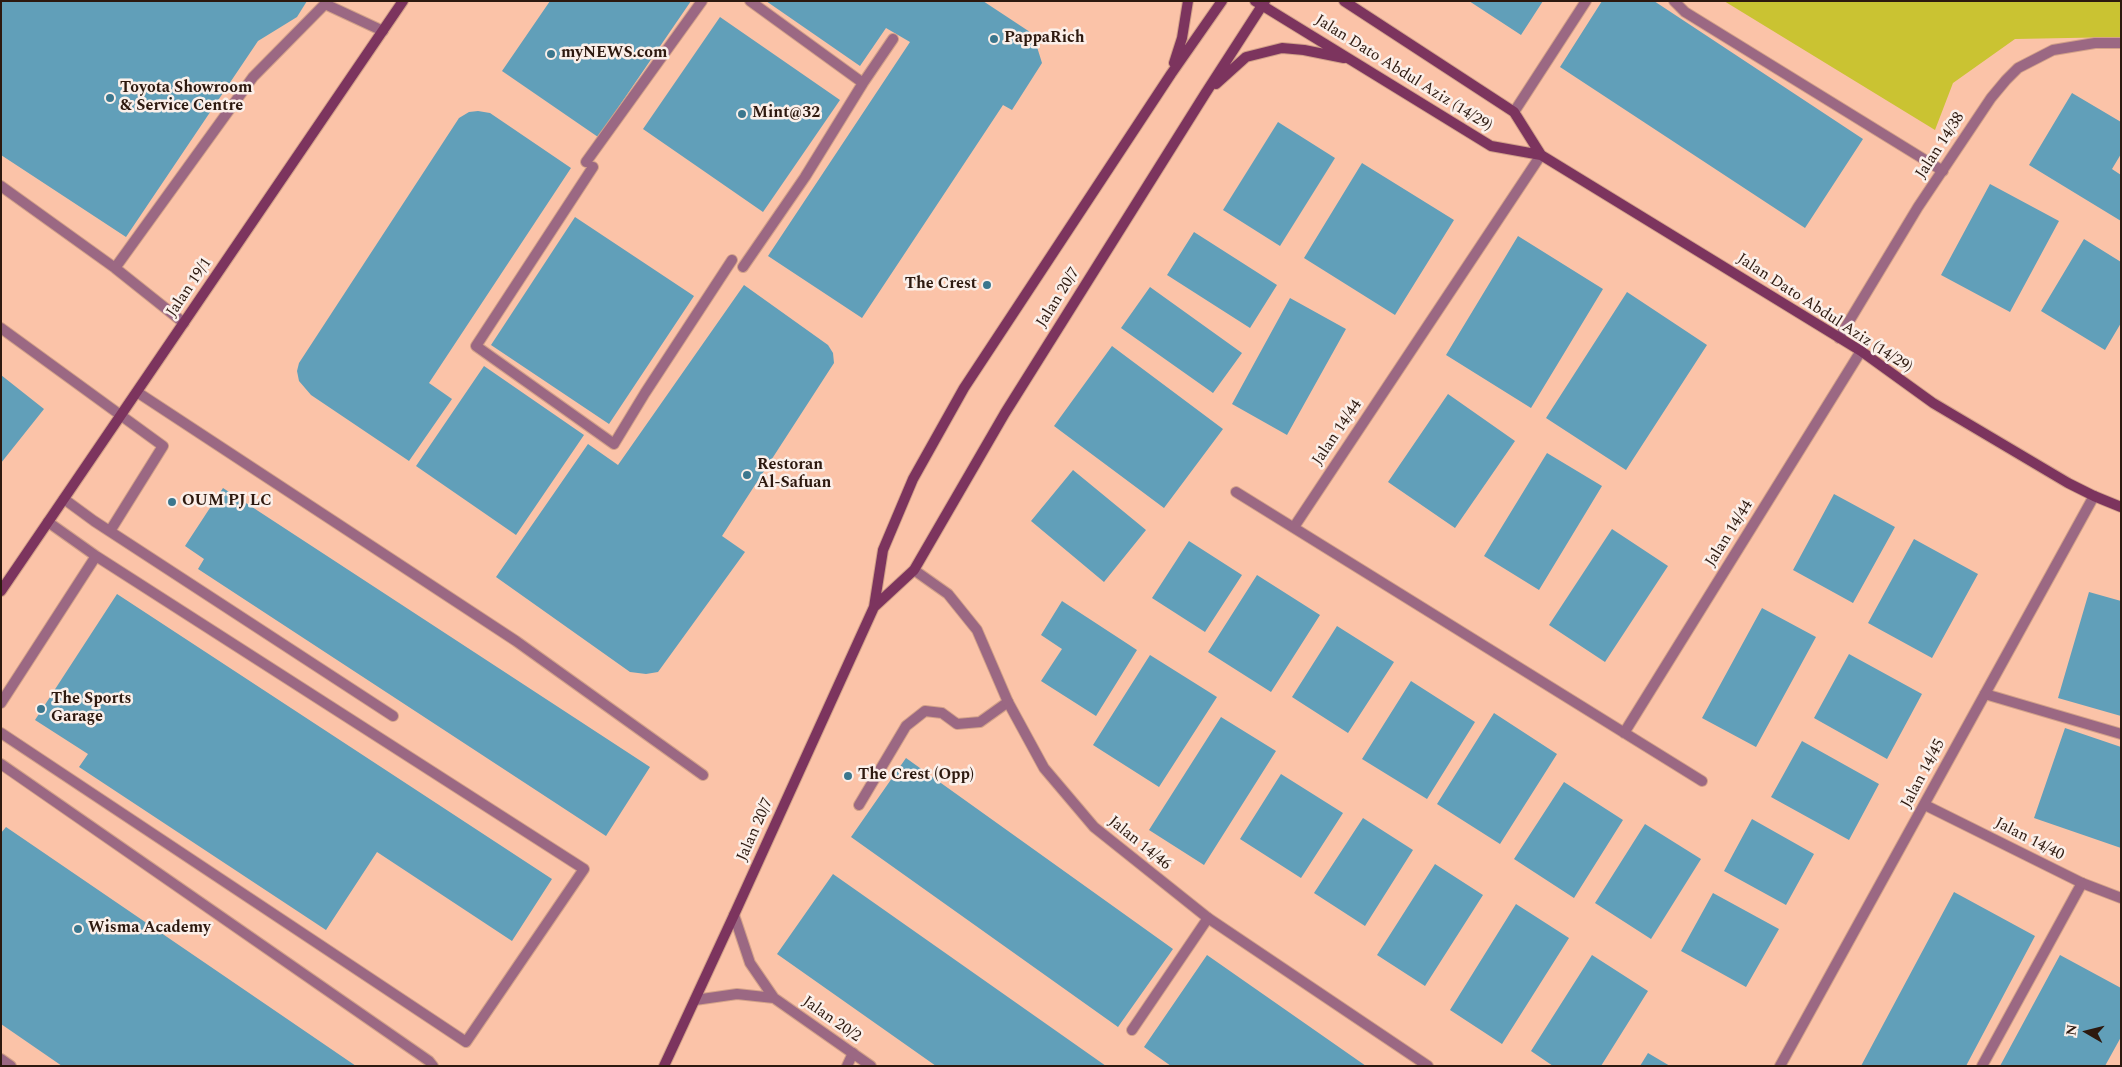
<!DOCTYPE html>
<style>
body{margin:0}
#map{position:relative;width:2122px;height:1067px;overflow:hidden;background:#fbc3a8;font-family:Spectral,serif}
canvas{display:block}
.frame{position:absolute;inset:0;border:2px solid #2d190f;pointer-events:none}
.north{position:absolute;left:2062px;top:1007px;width:50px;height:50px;-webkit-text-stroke:4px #fbefe9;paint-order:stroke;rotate:278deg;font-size:14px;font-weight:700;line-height:20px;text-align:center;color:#2d190f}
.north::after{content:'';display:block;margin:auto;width:18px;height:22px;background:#2d190f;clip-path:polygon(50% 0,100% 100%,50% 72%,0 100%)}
</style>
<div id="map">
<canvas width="2122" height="1067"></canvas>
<div class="frame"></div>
<div class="north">N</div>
</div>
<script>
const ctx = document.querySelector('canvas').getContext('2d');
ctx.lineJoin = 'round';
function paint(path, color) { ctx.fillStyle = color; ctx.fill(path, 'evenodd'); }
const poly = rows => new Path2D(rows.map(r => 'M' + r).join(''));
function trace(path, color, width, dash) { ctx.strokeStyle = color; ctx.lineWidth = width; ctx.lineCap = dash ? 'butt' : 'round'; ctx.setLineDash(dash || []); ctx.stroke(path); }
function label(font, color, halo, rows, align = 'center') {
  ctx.font = font + ' Spectral,serif'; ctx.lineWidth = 5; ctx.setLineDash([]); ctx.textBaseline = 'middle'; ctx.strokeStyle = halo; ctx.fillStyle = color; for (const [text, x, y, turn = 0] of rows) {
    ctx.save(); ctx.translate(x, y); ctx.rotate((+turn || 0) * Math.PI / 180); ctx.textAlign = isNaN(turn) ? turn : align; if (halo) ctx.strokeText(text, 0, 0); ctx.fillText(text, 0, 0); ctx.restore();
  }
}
paint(poly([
 [1724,1,2121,1,2121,37,2015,39,1953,83,1935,130]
]), '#cac332');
paint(poly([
 [1,1,307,1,297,17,258,41,126,237,1,155],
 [550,1,691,1,598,137,502,71],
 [766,1,983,1,1033,34,1042,63,1012,110,1003,105,862,318,768,256,910,42,886,28,860,66],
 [1469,1,1543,1,1521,35],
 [1602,1,1654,1,1863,139,1805,228,1560,67],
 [720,17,840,100,763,212,643,129],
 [2072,93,2121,122,2121,154,2112,169,2121,175,2121,221,2029,165],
 [478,111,490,113,571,168,429,383,452,399,409,461,311,395,299,381,297,371,299,363,459,118,469,112],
 [1278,122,1335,158,1280,246,1223,210],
 [1362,163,1454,220,1395,315,1304,258],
 [1990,184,2059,221,2010,312,1941,275],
 [575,217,694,296,609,424,491,345],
 [1194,232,1277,285,1250,328,1167,275],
 [1518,236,1603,289,1531,408,1446,355],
 [2084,239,2121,262,2121,323,2105,350,2041,311],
 [744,285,828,345,833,353,834,363,722,536,745,552,658,672,646,674,630,672,496,577,588,444,618,465],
 [1150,287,1242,353,1213,393,1121,328],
 [1627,292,1707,345,1626,470,1546,418],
 [1290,298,1346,329,1287,435,1232,404],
 [1112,346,1223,429,1164,508,1054,426],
 [484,366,584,435,516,535,416,466],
 [1,375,44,409,1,463],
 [1448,394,1515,441,1455,528,1388,482],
 [1547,453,1602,486,1539,590,1484,556],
 [1073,470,1146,530,1104,582,1031,521],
 [223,488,650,767,606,836,198,569,204,559,185,546],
 [1834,494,1895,527,1853,603,1793,570],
 [1612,529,1668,566,1605,662,1549,625],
 [1914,539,1978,574,1932,658,1868,623],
 [1189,541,1242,575,1205,632,1152,598],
 [1257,575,1320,615,1271,692,1208,652],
 [2089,592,2121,601,2121,716,2058,698],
 [117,594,552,879,512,941,377,852,326,930,79,767,88,754,35,720],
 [1062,601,1137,650,1096,716,1041,681,1062,649,1041,635],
 [1762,608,1816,637,1756,747,1702,718],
 [1337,626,1394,662,1348,733,1292,697],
 [1849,654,1922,694,1887,759,1814,718],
 [1150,655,1217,697,1159,787,1093,745],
 [1411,681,1475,722,1427,799,1362,759],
 [1494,713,1557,754,1500,844,1437,804],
 [1221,717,1276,751,1204,865,1149,830],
 [2065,728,2121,747,2121,848,2034,818],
 [1802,741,1879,784,1849,840,1771,797],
 [906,758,1173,949,1118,1027,851,837],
 [1281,774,1343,813,1301,878,1240,839],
 [1564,782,1623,820,1574,898,1514,859],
 [1363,818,1413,850,1365,926,1314,893],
 [1752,819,1814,854,1786,905,1724,871],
 [1645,824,1701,859,1651,939,1595,903],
 [6,827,356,1066,62,1066,1,1024,1,833],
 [1435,864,1483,895,1425,986,1377,955],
 [833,874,1106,1066,936,1066,777,954],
 [1954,892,2035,936,1966,1066,1861,1066],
 [1713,893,1779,929,1746,987,1681,951],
 [1516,904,1569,938,1502,1044,1450,1010],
 [1207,955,1366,1066,1171,1066,1144,1047],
 [1592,955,1648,991,1601,1066,1553,1066,1531,1051],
 [2060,955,2121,988,2121,1037,2105,1066,2000,1066],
 [1648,1053,1670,1066,1640,1066]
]), '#619fb9');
const lane = poly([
 [750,1,863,83],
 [1674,1,1685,12,1943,171],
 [325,4,383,31],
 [1514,112,1586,1],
 [586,162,702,1],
 [593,167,476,346,614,444,645,393,732,260],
 [1,186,115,268,184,323],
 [743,267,805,177,863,83,893,39],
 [115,268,253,77,325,4,325,1],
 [1,328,163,446,110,531],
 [137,392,516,641,703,775],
 [64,499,94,521,393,716],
 [1985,694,2121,734],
 [1,703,96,556],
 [1,733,466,1042,584,869,96,556,48,522],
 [1,764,429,1061,433,1066],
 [859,805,906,726,925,711,942,713,957,724,980,722,1008,702],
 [1132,1030,1208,918],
 [1,1059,11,1066],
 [847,1066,853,1053],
 [1982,1066,2082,883]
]);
const street = poly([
 [1839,338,1918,207,1991,98,2006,80,2018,68,2053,50,2095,43,2121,43],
 [1236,492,1702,781],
 [1294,527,1541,155],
 [914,570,948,594,977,630,1008,702,1044,768,1094,827,1208,918,1428,1066],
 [1624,733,1861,351],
 [1925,805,2082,883,2121,898],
 [734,915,750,963,774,998,871,1066],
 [695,1000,737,994,774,998],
 [1780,1066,2094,496]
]);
const secondary = poly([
 [1255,1,1491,146,1541,155,1861,351,1933,403,2068,483,2094,496,2121,507],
 [1344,1,1514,112,1541,155],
 [1174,63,1182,38,1188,1],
 [1216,84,1246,57,1282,48,1304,50,1344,58],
 [1,591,403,1],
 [874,607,914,570,1005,413,1205,94,1265,1],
 [664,1066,734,915,874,607,883,550,913,479,964,388,1171,74,1222,1]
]);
trace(lane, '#d2a189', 12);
trace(street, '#d2a189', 12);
trace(secondary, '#d2a189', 12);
trace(lane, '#9b6883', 10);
trace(street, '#9b6883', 10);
trace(secondary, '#7c345e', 10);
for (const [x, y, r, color] of [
 [994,39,5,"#3b778e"],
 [551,54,5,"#3b778e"],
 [110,98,5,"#3b778e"],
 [742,114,5,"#3b778e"],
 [987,285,5,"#3b778e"],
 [747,475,5,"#3b778e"],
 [172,502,5,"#3b778e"],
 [41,709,5,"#3b778e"],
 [848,776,5,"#3b778e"],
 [78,929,5,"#3b778e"]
]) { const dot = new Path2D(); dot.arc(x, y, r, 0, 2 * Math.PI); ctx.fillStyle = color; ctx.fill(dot); trace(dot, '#fbefe9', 2); }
label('bold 16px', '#2d190f', '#fbefe9', [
 ["PappaRich",1004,39],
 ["myNEWS.com",561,54],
 ["Toyota Showroom",120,89],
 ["& Service Centre",120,107],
 ["Mint@32",752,114],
 ["The Crest",977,285,"right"],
 ["Restoran",757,466],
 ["Al-Safuan",757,484],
 ["OUM PJ LC",182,502],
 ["The Sports",51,700],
 ["Garage",51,718],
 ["The Crest (Opp)",858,776],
 ["Wisma Academy",88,929]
], 'left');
label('16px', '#2d190f', '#fbefe9', [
 ["Jalan Dato Abdul Aziz (14/29)",1403,74,32],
 ["Jalan 14/38",1941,146,-57],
 ["Jalan 19/1",190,288,-56],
 ["Jalan 20/7",1059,298,-58],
 ["Jalan Dato Abdul Aziz (14/29)",1824,314,33],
 ["Jalan 14/44",1338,433,-56],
 ["Jalan 14/44",1730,534,-58],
 ["Jalan 14/45",1924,774,-62],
 ["Jalan 20/7",756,830,-66],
 ["Jalan 14/40",2029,840,27],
 ["Jalan 14/46",1139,844,39],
 ["Jalan 20/2",831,1020,35]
]);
</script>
